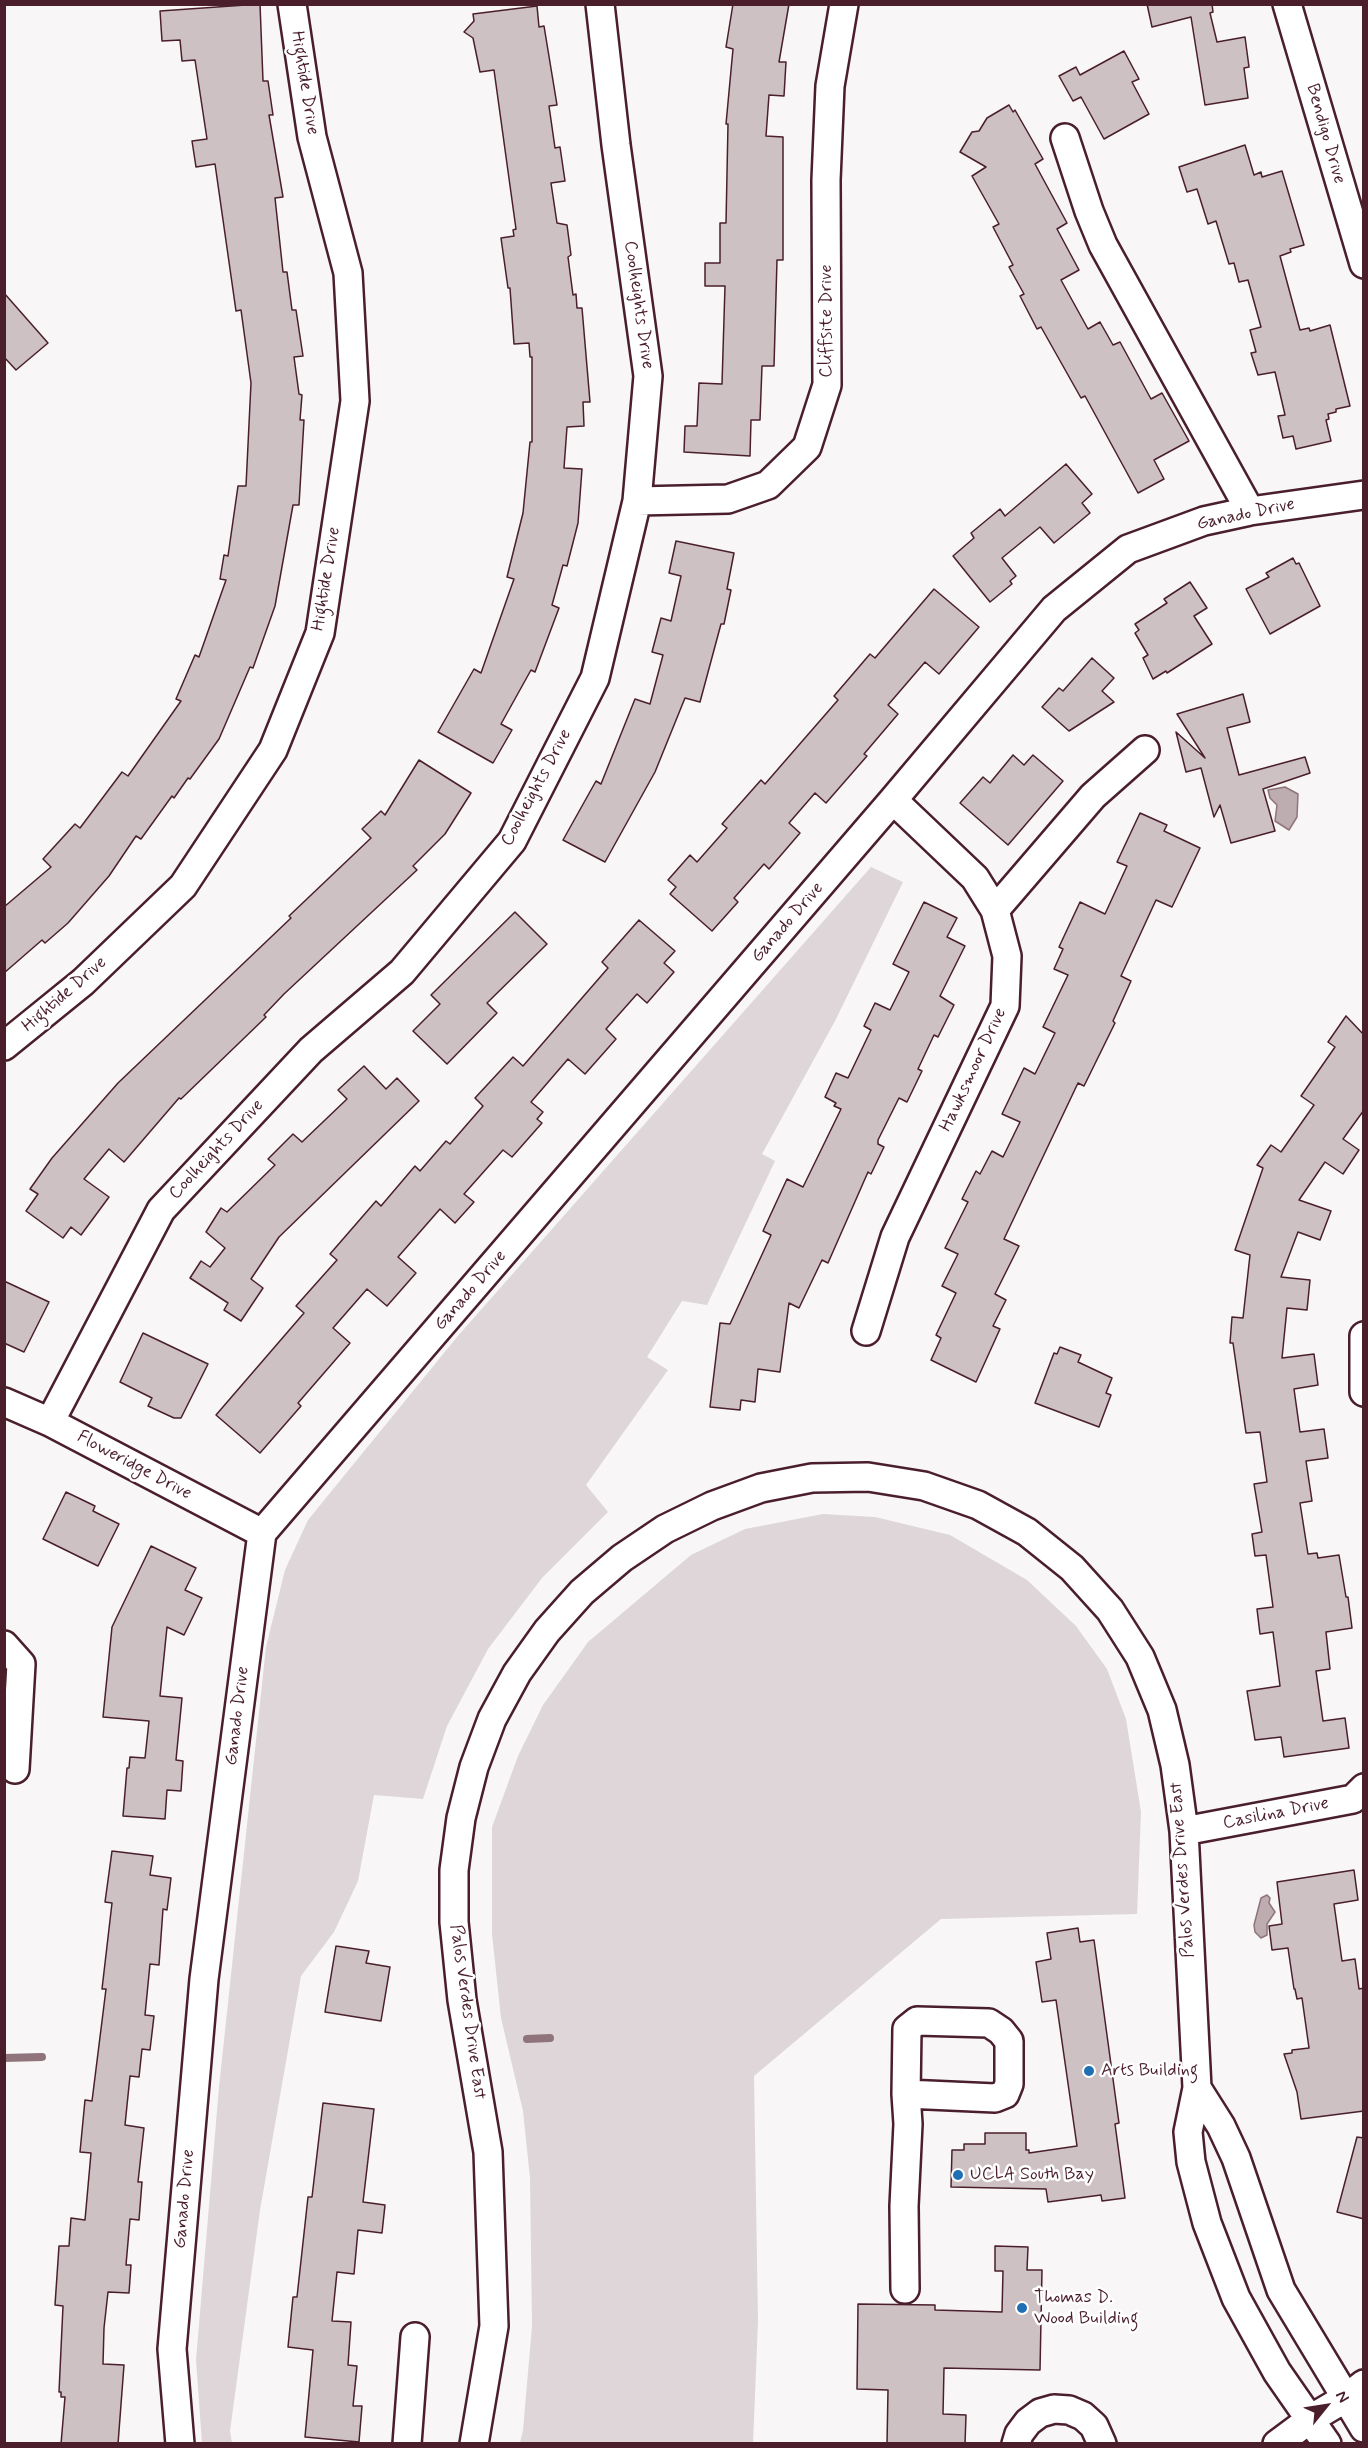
<!DOCTYPE html>
<style>
body{margin:0}
#map{position:relative;width:1368px;height:2448px;overflow:hidden;background:#f8f6f7;font-family:Mynerve,sans-serif}
canvas{display:block}
.frame{position:absolute;inset:0;border:6px solid #4a1f2b;pointer-events:none}
.north{position:absolute;left:1296px;top:2376px;width:60px;height:60px;-webkit-text-stroke:4px #fff;paint-order:stroke;rotate:60deg;font-size:16px;font-weight:700;line-height:24px;text-align:center;color:#4a1f2b}
.north::after{content:'';display:block;margin:auto;width:21px;height:27px;background:#4a1f2b;clip-path:polygon(50% 0,100% 100%,50% 72%,0 100%)}
</style>
<div id="map">
<canvas width="1368" height="2448"></canvas>
<div class="frame"></div>
<div class="north">N</div>
</div>
<script>
const ctx = document.querySelector('canvas').getContext('2d');
ctx.lineJoin = 'round';
function paint(path, color) { ctx.fillStyle = color; ctx.fill(path, 'evenodd'); }
const poly = rows => new Path2D(rows.map(r => 'M' + r).join(''));
function trace(path, color, width, dash) { ctx.strokeStyle = color; ctx.lineWidth = width; ctx.lineCap = dash ? 'butt' : 'round'; ctx.setLineDash(dash || []); ctx.stroke(path); }
function label(font, color, halo, rows, align = 'center') {
  ctx.font = font + ' Mynerve,sans-serif'; ctx.lineWidth = 5; ctx.setLineDash([]); ctx.textBaseline = 'middle'; ctx.strokeStyle = halo; ctx.fillStyle = color; for (const [text, x, y, turn = 0] of rows) {
    ctx.save(); ctx.translate(x, y); ctx.rotate((+turn || 0) * Math.PI / 180); ctx.textAlign = isNaN(turn) ? turn : align; if (halo) ctx.strokeText(text, 0, 0); ctx.fillText(text, 0, 0); ctx.restore();
  }
}
paint(poly([
 [871,867,903,882,835,1021,762,1154,775,1161,707,1305,682,1301,647,1357,668,1370,586,1485,608,1512,542,1578,488,1649,447,1726,423,1799,374,1795,358,1881,334,1932,301,1976,260,2210,230,2431,232,2443,202,2443,196,2360,219,2087,266,1647,285,1570,308,1520,457,1337],
 [823,1514,875,1517,950,1535,1027,1580,1076,1626,1107,1669,1126,1719,1141,1812,1137,1914,941,1919,754,2076,758,2321,753,2443,520,2443,523,2430,532,2326,530,2178,523,2111,501,2018,492,1934,492,1827,518,1756,543,1705,588,1642,691,1555,745,1529]
]), '#ded6d9');
const water = poly([
 [1285,787,1298,794,1297,817,1289,830,1275,821,1277,805,1270,798,1268,790,1285,787],
 [1267,1895,1270,1898,1269,1903,1275,1912,1267,1924,1267,1935,1261,1938,1255,1932,1254,1925,1261,1898,1267,1895]
]);
paint(water, '#bdadb0');
trace(water, '#8f747b', 1.5);
trace(poly([
 [527,2039,550,2038],
 [4,2058,42,2057]
]), '#8f747b', 8);
const building = poly([
 [260,4,263,81,268,81,273,115,269,115,283,197,275,198,283,272,287,272,292,310,296,310,303,356,294,357,299,394,302,395,300,420,304,420,299,505,293,505,275,606,253,668,250,667,219,739,190,779,188,778,174,798,172,796,141,839,136,836,109,876,68,923,45,943,42,940,4,973,4,907,51,867,43,859,75,824,80,828,122,772,128,776,181,701,176,699,195,655,199,657,226,580,220,579,224,555,228,556,238,486,246,486,251,383,241,310,236,311,215,164,196,167,192,141,207,139,195,60,182,61,180,40,162,41,160,11,260,4],
 [733,4,789,4,779,62,786,62,784,96,769,95,766,136,783,137,783,260,777,260,774,366,762,366,760,420,751,420,750,456,684,452,685,426,697,426,699,383,722,384,725,286,705,286,705,263,720,263,720,223,726,223,728,124,726,124,733,49,726,47,733,4],
 [1147,4,1212,4,1213,12,1210,13,1217,42,1245,37,1249,67,1244,68,1248,98,1205,105,1191,17,1152,27,1147,4],
 [537,6,539,27,544,26,557,105,549,106,555,148,560,147,565,181,551,183,557,223,567,225,571,255,568,257,573,295,576,294,577,308,582,308,590,402,583,402,584,426,567,427,564,468,582,469,578,523,567,566,563,565,552,605,559,608,535,672,531,670,501,724,512,730,493,763,438,732,474,669,481,673,514,579,507,577,523,513,530,442,532,442,532,357,530,357,529,343,514,344,510,288,508,288,501,238,514,236,513,230,516,229,494,70,480,72,473,38,464,32,474,21,473,14,537,6],
 [1124,51,1139,79,1132,82,1149,114,1104,139,1081,97,1073,101,1059,76,1076,67,1080,75,1124,51],
 [1009,105,1013,112,1015,110,1043,159,1035,164,1067,223,1057,229,1079,270,1061,280,1088,329,1100,322,1113,345,1120,342,1151,399,1162,393,1189,441,1154,460,1164,479,1138,493,1085,396,1081,398,1041,327,1037,329,1020,296,1024,294,1009,267,1013,265,993,227,999,224,972,176,986,167,960,152,972,132,979,131,987,118,1009,105],
 [1245,145,1254,175,1261,172,1262,177,1282,171,1304,245,1290,249,1291,252,1280,256,1300,330,1309,328,1310,331,1330,325,1350,406,1336,409,1336,412,1328,414,1329,419,1326,420,1331,441,1296,449,1293,436,1283,438,1278,416,1285,415,1275,372,1258,375,1251,353,1256,352,1250,330,1261,327,1248,280,1239,282,1234,263,1229,264,1216,221,1208,224,1197,189,1187,192,1179,167,1245,145],
 [4,293,48,343,16,370,4,357,4,293],
 [1066,464,1092,494,1082,503,1090,513,1054,543,1040,527,1002,558,1016,576,1010,581,1012,584,990,602,953,556,974,538,971,533,1000,509,1005,516,1066,464],
 [676,541,734,553,727,589,731,590,724,624,721,624,700,702,685,698,655,772,605,862,563,840,596,781,601,784,635,699,650,704,663,655,652,652,661,618,671,621,681,576,669,573,676,541],
 [1293,558,1296,564,1299,563,1320,606,1270,634,1246,589,1269,577,1266,573,1293,558],
 [1190,582,1207,608,1194,616,1212,644,1167,673,1166,671,1153,679,1143,658,1148,655,1135,633,1139,630,1135,624,1167,603,1164,599,1190,582],
 [934,589,979,627,939,674,925,662,888,705,898,714,864,754,867,756,826,803,815,793,789,823,800,833,769,869,764,864,734,898,738,902,712,931,670,894,676,887,668,880,690,855,697,862,727,828,722,824,761,780,765,784,838,700,834,696,870,654,875,658,934,589],
 [1092,658,1114,678,1102,691,1114,702,1069,731,1042,707,1059,688,1063,691,1092,658],
 [1243,694,1250,722,1227,728,1239,775,1305,757,1310,773,1263,789,1275,831,1231,843,1220,805,1214,817,1201,768,1186,772,1176,732,1205,758,1177,714,1243,694],
 [1013,755,1024,765,1033,755,1063,781,1008,845,960,803,983,777,990,783,1013,755],
 [419,760,471,793,445,834,413,866,417,870,284,994,264,1015,266,1017,181,1099,179,1098,124,1162,109,1149,84,1179,109,1197,81,1235,71,1227,63,1238,26,1211,38,1194,30,1189,52,1158,118,1083,291,918,289,916,371,838,362,829,381,811,385,815,419,760],
 [1140,813,1167,825,1164,831,1200,848,1172,907,1156,900,1121,976,1131,981,1113,1021,1115,1023,1084,1086,1078,1083,1004,1239,1019,1246,995,1294,1006,1300,993,1326,1000,1329,976,1382,931,1360,941,1338,936,1335,956,1293,942,1286,958,1254,945,1248,968,1202,962,1199,976,1171,980,1174,992,1151,1003,1157,1020,1122,1002,1114,1024,1068,1035,1074,1055,1033,1043,1027,1068,975,1054,969,1063,949,1059,947,1080,902,1105,914,1127,866,1117,862,1140,813],
 [924,902,957,918,947,937,965,946,940,996,954,1005,938,1037,934,1035,918,1069,922,1071,907,1102,899,1098,878,1140,878,1144,884,1147,871,1174,868,1172,828,1263,822,1260,799,1308,789,1303,780,1372,758,1369,755,1402,741,1400,740,1410,710,1407,720,1323,730,1324,771,1235,763,1231,787,1179,803,1187,841,1109,834,1106,836,1103,825,1097,836,1073,848,1078,871,1030,864,1026,875,1003,890,1010,909,972,893,964,924,902],
 [515,912,547,944,487,1003,497,1013,447,1064,413,1031,440,1004,431,995,515,912],
 [639,920,675,951,664,963,674,972,647,1003,637,994,606,1029,616,1039,585,1074,568,1059,531,1102,543,1112,537,1119,542,1123,512,1157,503,1150,464,1194,474,1202,455,1223,440,1209,398,1257,416,1273,387,1306,367,1289,333,1328,350,1343,298,1403,301,1406,260,1453,216,1415,304,1313,296,1306,337,1260,330,1254,376,1201,381,1206,415,1166,420,1171,446,1141,450,1144,483,1106,475,1098,513,1057,523,1066,608,968,602,962,639,920],
 [1346,1016,1364,1035,1364,1110,1343,1139,1359,1150,1343,1174,1325,1162,1299,1200,1331,1211,1320,1240,1298,1232,1281,1277,1310,1280,1307,1310,1287,1308,1282,1358,1314,1354,1318,1385,1294,1389,1300,1432,1324,1429,1328,1458,1306,1461,1312,1501,1300,1503,1308,1554,1317,1553,1318,1558,1339,1555,1346,1597,1348,1597,1352,1628,1326,1632,1330,1669,1316,1671,1323,1721,1345,1718,1349,1748,1284,1757,1281,1737,1255,1740,1247,1691,1280,1686,1273,1632,1260,1634,1257,1609,1273,1607,1266,1555,1255,1556,1252,1534,1262,1532,1254,1484,1267,1482,1260,1432,1246,1433,1233,1343,1230,1343,1232,1317,1243,1318,1250,1255,1235,1250,1263,1168,1257,1165,1271,1145,1281,1152,1314,1105,1301,1096,1335,1047,1328,1042,1346,1016],
 [364,1066,386,1089,397,1078,419,1101,279,1237,251,1279,263,1288,241,1321,224,1310,228,1303,190,1278,201,1261,210,1267,225,1248,206,1232,221,1208,227,1212,275,1165,268,1159,293,1134,302,1142,347,1099,338,1090,364,1066],
 [4,1281,49,1302,24,1352,4,1343,4,1281],
 [143,1333,208,1364,181,1418,174,1418,148,1406,152,1398,120,1382,143,1333],
 [1060,1347,1081,1355,1078,1362,1112,1378,1106,1393,1111,1395,1099,1427,1035,1403,1054,1353,1057,1354,1060,1347],
 [66,1492,95,1506,93,1511,119,1524,98,1566,43,1539,66,1492],
 [151,1546,196,1568,185,1590,202,1598,184,1635,167,1627,160,1696,182,1698,176,1760,183,1761,181,1791,167,1790,165,1819,123,1816,127,1768,129,1768,130,1757,145,1758,149,1721,103,1717,112,1627,151,1546],
 [112,1851,153,1856,150,1875,171,1878,167,1910,163,1909,159,1965,150,1964,145,2015,154,2016,150,2050,142,2049,139,2077,130,2076,125,2125,144,2128,138,2182,142,2182,139,2220,130,2219,126,2265,131,2265,129,2293,108,2292,104,2328,103,2364,124,2365,118,2444,61,2444,65,2397,61,2397,61,2392,59,2392,63,2306,55,2305,59,2246,69,2246,71,2218,85,2220,91,2153,80,2152,85,2100,92,2101,106,1989,102,1989,112,1903,105,1902,112,1851],
 [1354,1870,1358,1900,1334,1904,1342,1961,1355,1959,1359,1989,1364,1988,1364,2111,1301,2119,1297,2092,1284,2054,1292,2053,1292,2050,1309,2048,1302,1998,1297,1999,1295,1989,1294,1989,1288,1948,1272,1950,1269,1926,1282,1924,1277,1882,1354,1870],
 [1078,1928,1080,1942,1094,1940,1119,2123,1115,2124,1125,2198,1102,2201,1101,2195,1048,2202,1046,2189,951,2187,952,2150,964,2150,964,2144,985,2144,985,2133,1026,2133,1026,2150,1029,2150,1029,2153,1077,2146,1056,2000,1042,2002,1036,1962,1051,1959,1047,1933,1078,1928],
 [336,1946,369,1951,366,1963,390,1967,381,2021,325,2012,336,1946],
 [323,2103,374,2109,363,2202,385,2205,382,2233,358,2230,354,2274,337,2272,332,2321,351,2322,348,2365,357,2366,353,2406,362,2406,359,2442,305,2437,313,2350,288,2347,293,2297,297,2297,308,2197,312,2197,323,2103],
 [1357,2137,1364,2138,1364,2219,1337,2212,1357,2137],
 [995,2246,1028,2247,1027,2270,1042,2270,1040,2370,944,2368,943,2414,966,2415,965,2444,887,2444,888,2390,857,2389,858,2304,935,2305,935,2310,1002,2312,1003,2271,995,2271,995,2246]
]);
paint(building, '#cdc1c4');
trace(building, '#4a1f2b', 1.5);
const minor = poly([
 [1287,4,1364,264],
 [1065,138,1089,211,1103,245,1250,511],
 [637,501,728,499,768,485,807,447,827,385,826,180,830,86,844,4],
 [995,910,1093,796,1145,750],
 [4,1046,83,982,183,886,273,750,320,633,355,401,348,273,312,137,292,4],
 [866,1331,895,1237,1005,1006,1007,956,995,910,975,878,893,800],
 [1364,1336,1364,1392],
 [4,1402,50,1422,262,1533],
 [50,1422,161,1210,311,1050,402,972,512,841,595,678,637,501,648,376,616,145,600,4],
 [4,1645,21,1664,15,1769],
 [1184,1831,1353,1799,1364,1788],
 [1197,2088,1221,2126,1236,2158,1281,2290,1364,2428],
 [905,2289,904,2206,908,2124,906,2094,995,2098,1005,2094,1009,2084,1009,2041,1001,2031,989,2023,917,2021,907,2029,906,2094],
 [180,2444,172,2349,204,1979,262,1533,893,800,1054,609,1128,549,1204,521,1250,511,1364,495],
 [407,2444,415,2337],
 [474,2444,494,2326,488,2152,462,2000,454,1922,454,1870,461,1818,474,1767,492,1719,517,1673,547,1631,582,1592,622,1558,665,1529,712,1506,761,1488,812,1478,868,1477,924,1486,978,1505,1027,1532,1072,1568,1110,1610,1140,1657,1162,1710,1175,1765,1184,1831,1197,2088,1188,2132,1191,2162,1207,2223,1236,2298,1277,2372,1327,2444],
 [1016,2444,1019,2434,1028,2422,1040,2413,1054,2409,1069,2410,1083,2416,1094,2426,1102,2444],
 [1277,2444,1312,2418,1346,2398,1364,2384]
]);
trace(minor, '#4a1f2b', 32);
trace(minor, '#fff', 27);
for (const [x, y, r, color] of [
 [1089,2071,6,"#1f6fb2"],
 [958,2175,6,"#1f6fb2"],
 [1022,2308,6,"#1f6fb2"]
]) { const dot = new Path2D(); dot.arc(x, y, r, 0, 2 * Math.PI); ctx.fillStyle = color; ctx.fill(dot); trace(dot, '#fff', 2); }
label('18px', '#4a1f2b', '#fff', [
 ["Hightide Drive",304,83,81],
 ["Bendigo Drive",1325,134,74],
 ["Coolheights Drive",638,305,82],
 ["Cliffsite Drive",827,321,-90],
 ["Ganado Drive",1246,515,-12],
 ["Hightide Drive",327,579,-81],
 ["Coolheights Drive",537,788,-62],
 ["Ganado Drive",788,923,-49],
 ["Hightide Drive",65,995,-41],
 ["Hawksmoor Drive",974,1070,-65],
 ["Coolheights Drive",217,1150,-47],
 ["Ganado Drive",471,1291,-49],
 ["Floweridge Drive",134,1466,28],
 ["Ganado Drive",238,1716,-83],
 ["Casilina Drive",1276,1814,-11],
 ["Palos Verdes Drive East",1183,1870,-94],
 ["Palos Verdes Drive East",467,2012,82],
 ["Ganado Drive",185,2199,-85]
]);
label('18px', '#4a1f2b', '#fff', [
 ["Arts Building",1101,2071],
 ["UCLA South Bay",970,2175],
 ["Thomas D.",1034,2298],
 ["Wood Building",1034,2319]
], 'left');
</script>
